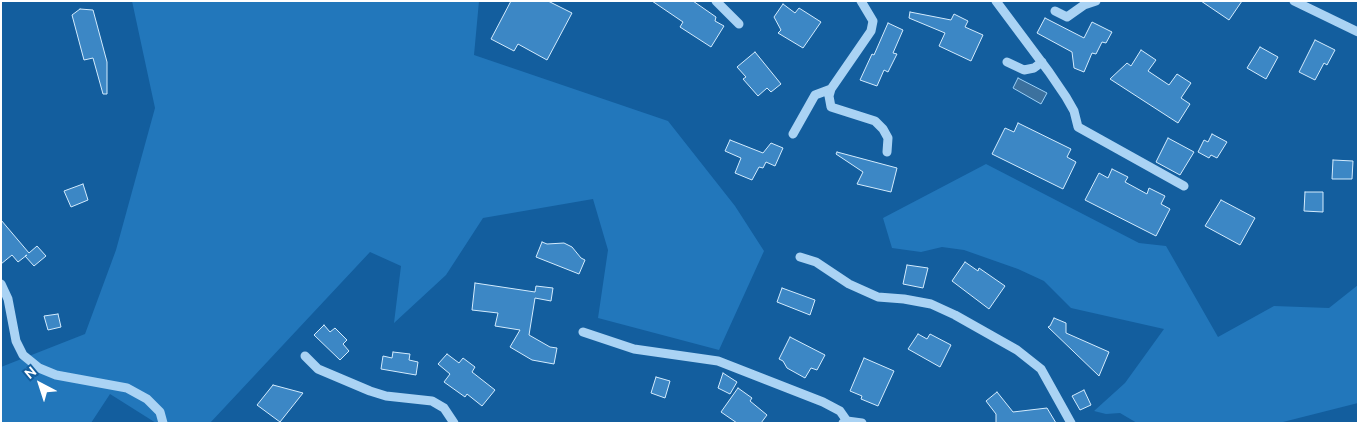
<!DOCTYPE html>
<style>
body{margin:0}
#map{position:relative;width:1359px;height:424px;overflow:hidden;background:#135e9e;font-family:Ubuntu,sans-serif}
canvas{display:block}
.frame{position:absolute;inset:0;border:2px solid #fff;pointer-events:none}
.north{position:absolute;left:15px;top:359px;width:50px;height:50px;-webkit-text-stroke:4px #135e9e;paint-order:stroke;rotate:320deg;font-size:14px;font-weight:700;line-height:20px;text-align:center;color:#fff}
.north::after{content:'';display:block;margin:auto;width:18px;height:22px;background:#fff;clip-path:polygon(50% 0,100% 100%,50% 72%,0 100%)}
</style>
<div id="map">
<canvas width="1359" height="424"></canvas>
<div class="frame"></div>
<div class="north">N</div>
</div>
<script>
const ctx = document.querySelector('canvas').getContext('2d');
ctx.lineJoin = 'round';
function paint(path, color) { ctx.fillStyle = color; ctx.fill(path, 'evenodd'); }
const poly = rows => new Path2D(rows.map(r => 'M' + r).join(''));
function trace(path, color, width, dash) { ctx.strokeStyle = color; ctx.lineWidth = width; ctx.lineCap = dash ? 'butt' : 'round'; ctx.setLineDash(dash || []); ctx.stroke(path); }
paint(poly([
 [132,1,479,1,474,55,668,121,735,206,764,251,719,350,598,318,608,250,593,199,483,218,446,275,394,323,401,266,370,252,210,423,156,423,110,394,91,423,1,423,1,367,85,334,116,250,155,108],
 [986,164,1139,243,1166,246,1218,337,1274,306,1329,308,1358,285,1358,403,1279,423,1137,423,1120,413,1106,414,1094,411,1125,383,1164,329,1071,308,1044,281,1018,269,964,250,942,247,921,252,892,248,883,218]
]), '#27b');
const water = poly([
 [1018,78,1047,93,1041,104,1013,88,1018,78]
]);
paint(water, '#3c719e');
trace(water, '#9cd0f7', 1);
const building = poly([
 [511,1,548,1,572,13,547,60,518,44,514,51,491,39,511,1],
 [652,1,693,1,716,17,715,21,724,26,711,47,680,27,683,22,652,1],
 [1201,1,1242,1,1229,20,1201,1],
 [783,4,795,13,799,8,821,22,803,48,778,33,781,30,774,17,783,4],
 [80,9,93,10,107,62,107,94,103,94,93,58,84,60,72,15,80,9],
 [910,12,951,20,954,14,968,21,965,27,983,35,971,61,939,46,945,33,909,18,910,12],
 [1045,18,1084,38,1092,22,1112,32,1106,43,1102,42,1096,54,1092,53,1084,72,1074,68,1072,52,1037,33,1045,18],
 [888,23,903,30,893,53,897,54,888,72,884,70,877,86,860,80,872,54,874,55,888,23],
 [1315,40,1335,50,1327,65,1324,63,1315,80,1299,72,1315,40],
 [1260,47,1278,57,1266,79,1247,68,1260,47],
 [1141,50,1156,60,1148,71,1169,85,1177,74,1191,83,1181,98,1190,104,1178,123,1110,79,1127,63,1131,66,1141,50],
 [755,52,781,84,771,92,767,88,758,96,743,79,746,77,737,67,755,52],
 [1018,123,1071,149,1067,157,1076,162,1063,189,992,154,1005,128,1014,132,1018,123],
 [1212,134,1227,142,1217,158,1211,155,1209,158,1198,152,1204,140,1208,142,1212,134],
 [1168,138,1194,152,1180,175,1156,162,1168,138],
 [730,140,763,153,771,143,783,148,775,166,766,162,763,168,759,167,752,180,735,173,741,158,725,151,730,140],
 [837,152,897,168,891,192,857,184,863,172,836,154,837,152],
 [1333,160,1353,161,1352,179,1332,179,1333,160],
 [1112,169,1128,177,1125,182,1147,194,1149,188,1165,196,1161,204,1170,209,1156,236,1085,200,1099,173,1108,178,1112,169],
 [83,184,88,200,71,207,64,191,83,184],
 [1305,192,1323,192,1323,212,1304,211,1305,192],
 [1221,200,1255,218,1240,245,1205,226,1221,200],
 [1,220,29,253,37,246,46,256,34,266,25,256,27,255,18,262,12,255,1,264,1,220],
 [542,242,547,244,564,243,572,247,581,258,585,260,579,274,536,257,542,242],
 [965,262,978,271,979,268,1005,286,989,309,952,281,965,262],
 [907,265,928,268,923,288,903,284,907,265],
 [475,283,535,292,536,286,553,288,551,301,535,298,529,335,550,347,557,348,554,364,532,360,510,347,520,330,495,326,498,313,472,310,475,283],
 [782,288,815,300,810,315,777,302,782,288],
 [58,314,61,327,48,330,44,316,58,314],
 [1054,318,1066,323,1066,333,1109,352,1099,376,1048,327,1050,326,1054,318],
 [324,325,330,332,335,328,347,340,343,344,349,351,340,360,314,335,324,325],
 [918,334,927,339,930,334,951,345,940,367,908,349,918,334],
 [790,337,825,355,817,370,811,368,805,378,787,368,783,361,779,359,790,337],
 [393,352,410,354,409,360,418,362,416,375,381,369,383,356,392,358,393,352],
 [447,354,459,363,463,358,475,367,472,372,495,390,482,406,467,394,465,397,444,382,450,374,438,364,447,354],
 [864,358,894,371,878,406,861,399,862,396,850,391,864,358],
 [723,373,737,382,730,394,718,388,723,373],
 [656,377,670,381,665,398,651,393,656,377],
 [273,385,303,393,280,422,257,405,273,385],
 [738,388,752,398,750,401,767,415,761,423,737,423,721,412,738,388],
 [1084,390,1091,405,1080,410,1072,396,1084,390],
 [997,392,1013,412,1047,408,1056,423,996,423,996,414,986,401,997,392]
]);
paint(building, '#3c87c5');
trace(building, '#d3ebfd', 1);
trace(poly([
 [716,1,739,24],
 [996,1,1049,72,1066,97,1074,111,1078,127,1184,186],
 [1294,1,1358,32],
 [1055,11,1067,17,1084,5,1096,1],
 [1007,62,1024,70,1034,68,1042,62],
 [831,89,829,96,831,107,875,121,883,129,888,138,887,152],
 [793,134,815,95,831,89,871,31,873,21,861,1],
 [800,257,816,262,849,284,878,297,904,299,931,304,955,315,1017,350,1041,369,1071,423],
 [1,284,8,299,16,341,23,355,39,368,56,375,127,388,147,399,160,412,163,423],
 [583,332,634,349,718,361,823,402,840,411,847,421],
 [305,356,318,369,370,391,386,396,432,401,444,408,454,423],
 [843,423,847,421,862,423]
]), '#aad3f4', 9);
</script>
